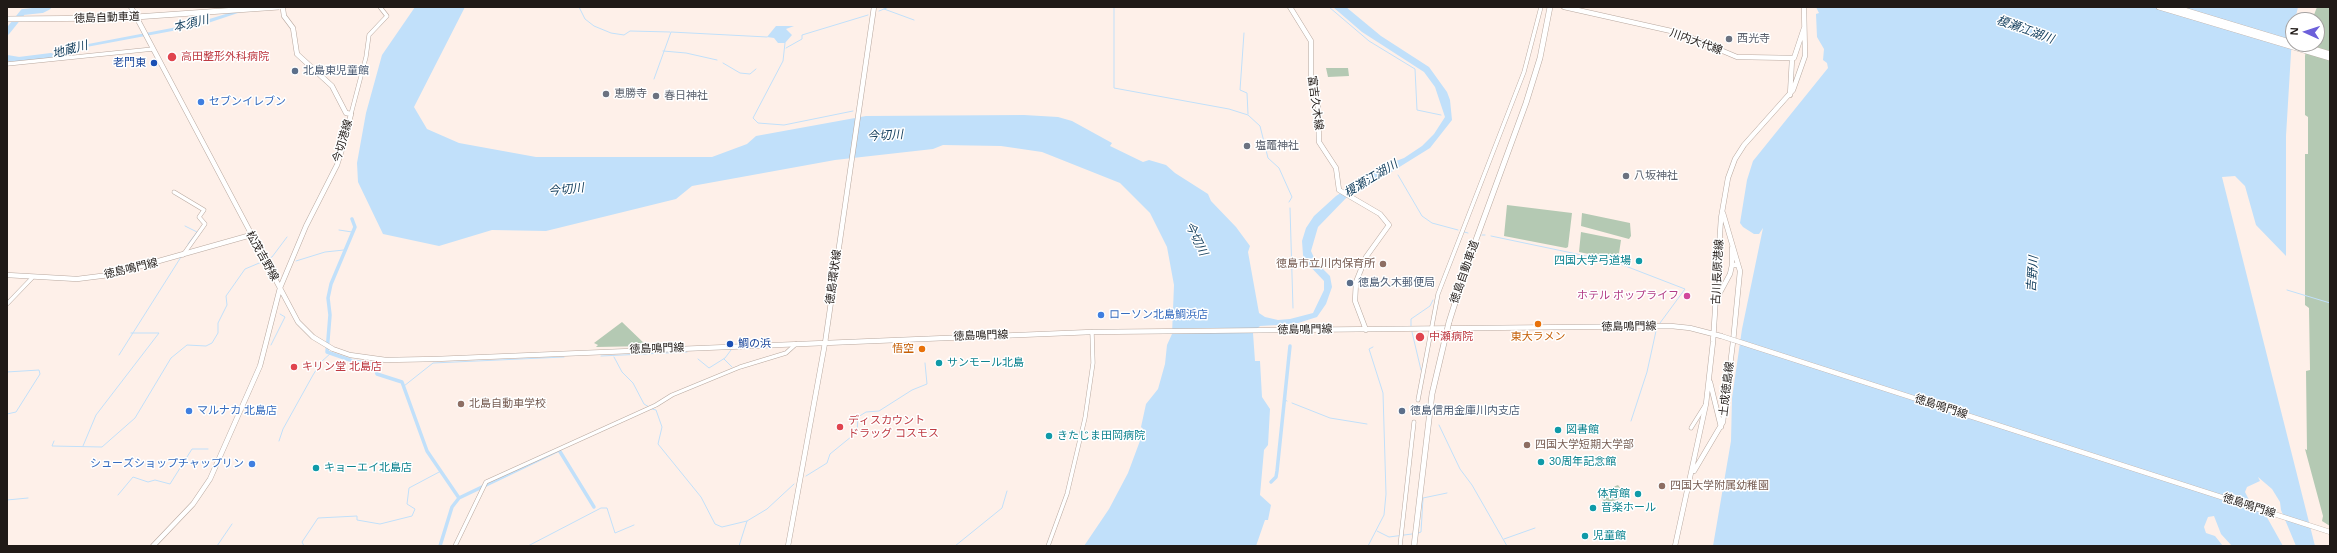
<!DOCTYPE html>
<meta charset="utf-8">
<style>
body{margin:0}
#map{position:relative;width:2337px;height:553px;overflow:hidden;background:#fef0e9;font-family:Arial,sans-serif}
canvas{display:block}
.frame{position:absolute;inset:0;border:8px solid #201a17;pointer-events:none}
.north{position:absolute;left:2285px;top:12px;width:40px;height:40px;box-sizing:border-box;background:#fff;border:1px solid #a6a3a2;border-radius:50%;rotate:273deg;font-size:11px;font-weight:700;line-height:16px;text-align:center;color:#201a17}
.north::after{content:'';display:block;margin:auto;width:14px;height:18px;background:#6c60da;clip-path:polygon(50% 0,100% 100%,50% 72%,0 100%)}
</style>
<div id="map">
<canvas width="2337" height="553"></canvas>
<div class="frame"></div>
<div class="north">N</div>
</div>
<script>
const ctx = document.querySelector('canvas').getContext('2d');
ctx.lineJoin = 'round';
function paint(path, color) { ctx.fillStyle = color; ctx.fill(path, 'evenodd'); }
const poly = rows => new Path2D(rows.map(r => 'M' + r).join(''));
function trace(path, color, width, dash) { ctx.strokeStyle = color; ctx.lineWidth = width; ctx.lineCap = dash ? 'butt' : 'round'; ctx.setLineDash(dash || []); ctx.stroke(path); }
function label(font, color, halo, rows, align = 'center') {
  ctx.font = font + ' Arial,"Noto Sans JP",sans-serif'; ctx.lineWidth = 3; ctx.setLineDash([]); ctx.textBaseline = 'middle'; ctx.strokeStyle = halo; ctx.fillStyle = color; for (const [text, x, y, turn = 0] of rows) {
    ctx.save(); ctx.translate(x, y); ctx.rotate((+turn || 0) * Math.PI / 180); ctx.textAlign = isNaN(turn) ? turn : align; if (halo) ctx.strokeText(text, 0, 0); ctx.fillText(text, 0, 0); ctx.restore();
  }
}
paint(poly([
 [2317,7,2330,7,2330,526,2322,521,2323,516,2305,449,2307,450,2306,371,2310,370,2309,308,2305,305,2305,154,2308,154,2308,117,2305,115,2305,56,2307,44,2317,44,2317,20,2312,20],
 [1326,68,1348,68,1349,76,1328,77],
 [1507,205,1572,213,1568,247,1566,248,1504,236],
 [1582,213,1630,223,1631,236,1629,239,1581,226],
 [1581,232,1621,240,1618,260,1579,252],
 [622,322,647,346,596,347,598,345,594,343],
 [1618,485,1626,496,1606,504,1598,493]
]), '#b4c9b3');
paint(poly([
 [256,7,199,26,81,48,69,54,41,58,63,53,83,45,193,24,242,9],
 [415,7,465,7,414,107,427,129,459,143,536,157,712,157,747,144,756,136,866,116,1024,115,1058,117,1072,121,1112,143,1110,146,1143,162,1149,160,1166,165,1175,173,1208,194,1211,201,1236,227,1250,246,1248,252,1259,313,1265,317,1278,320,1290,319,1313,313,1324,290,1324,281,1305,261,1303,255,1302,241,1306,228,1314,216,1336,196,1380,167,1404,158,1422,146,1434,134,1445,117,1435,87,1424,72,1362,32,1333,7,1346,7,1381,36,1429,67,1447,92,1450,100,1452,120,1430,148,1356,194,1350,194,1318,227,1311,251,1316,262,1330,276,1332,287,1326,304,1317,317,1295,324,1260,326,1253,333,1255,361,1260,361,1262,397,1270,409,1268,445,1264,450,1260,495,1271,505,1268,520,1265,520,1256,546,1084,546,1109,509,1128,473,1144,430,1141,427,1146,404,1158,389,1165,364,1167,345,1172,334,1174,285,1167,247,1150,213,1120,183,1042,152,1001,146,943,145,933,149,835,160,692,186,676,199,546,231,492,230,439,246,383,234,358,182,357,163,366,113,382,55],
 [1816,7,2298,7,2295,20,2293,20,2286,136,2286,256,2256,225,2245,186,2235,176,2222,177,2315,546,2296,546,2281,510,2280,502,2272,489,2258,477,2260,481,2247,487,2245,492,2249,500,2259,503,2283,546,2232,546,2221,534,2214,516,2208,517,2204,527,2206,533,2215,536,2223,546,1713,546,1731,441,1732,398,1742,329,1763,228,1759,234,1754,234,1743,227,1740,223,1747,180,1753,161,1828,68,1827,63,1823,60,1824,49,1817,37,1816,14,1819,13],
 [776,26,794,26,786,29,792,35,785,43,778,43,774,38,767,37]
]), '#c1e0fa');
trace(poly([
 [579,7,585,19,594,26,611,33,624,35,630,31,670,32],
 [1114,7,1114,88,1229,109,1248,115,1260,126,1268,158,1279,168,1292,197,1289,202],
 [1329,7,1369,41,1415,69,1417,110,1441,115],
 [884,9,914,20],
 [879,11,889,7],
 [1244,33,1240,90,1247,93,1248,114],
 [785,43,783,61,753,118,758,123,784,125,853,111],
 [786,48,802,39,802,35,868,15],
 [663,51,686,53,717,60],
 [723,63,740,73,750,74,756,69],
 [654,79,671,32,767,37],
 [1398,175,1422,216,1432,223,1458,230],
 [1290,208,1293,308],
 [185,226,197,232,188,244],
 [339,230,352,232],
 [1464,232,1468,233],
 [1482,235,1485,235],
 [1491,236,1615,262,1685,289,1660,323],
 [267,259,272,257,287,237],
 [296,261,325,252,344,250],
 [2287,290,2330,303],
 [1411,326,1411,319,1430,306,1433,300],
 [1412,332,1421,370],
 [271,345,285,317,280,314],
 [119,355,181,257],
 [601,356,687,352],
 [614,357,622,372,633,383,644,404,649,407],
 [698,359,709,368,725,358,731,350],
 [724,359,732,367],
 [7,372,39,370,40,374,16,412,7,414],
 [404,386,433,363,564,357],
 [1285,400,1287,401],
 [1292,403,1330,418,1367,424],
 [652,409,656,410,662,427,658,444,701,497,715,524,722,527,747,521],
 [1631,421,1647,372,1656,331],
 [1439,425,1460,469,1472,485,1507,546],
 [54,441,52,446,102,447,135,418,171,358,187,345,206,346,212,343,218,333,218,323,227,305,226,296,245,269,264,261],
 [279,441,283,429,313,375,321,362,331,353],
 [83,446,96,415,159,333,131,333],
 [806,476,827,463,830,454,857,432,858,417,866,412,879,411,912,390,927,384,925,363],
 [118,495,133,477,148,482,155,480,170,484,192,449,208,449],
 [7,500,28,498],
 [1377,531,1389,537,1412,534],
 [1418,533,1421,532,1423,498,1447,493],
 [1504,539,1535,528],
 [217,546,232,524],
 [304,546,302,542,318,518,357,516,357,520,380,524,412,516,415,509,407,504,409,488,441,471],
 [528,546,601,508,607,508,615,533,634,525],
 [739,546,747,521,767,509,794,484],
 [955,546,1002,508,1007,491],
 [1368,546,1384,515,1386,494,1383,393,1369,349,1373,347]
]), '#c1e0fa', 1);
trace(poly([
 [352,219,355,227,331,284,328,298,330,315,327,352,353,361,374,364,377,374,402,382,427,451,459,498],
 [1271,482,1276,477,1277,471,1290,346],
 [440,546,452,507,459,498,559,450,594,507]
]), '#c1e0fa', 3.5);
trace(poly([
 [7,32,23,12,42,10,48,7],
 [7,58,19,60,51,56]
]), '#c1e0fa', 6);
const minor = poly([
 [7,64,153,49],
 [351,114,366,57,369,35,387,16,380,7],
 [174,192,204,210,199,217,205,224,183,255],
 [7,304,32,278],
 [1418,400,1438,294,1524,72,1541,7],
 [1691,428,1706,404],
 [455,546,486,482,656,405,672,395,740,367,786,353,796,344],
 [1048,546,1067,494,1085,418,1093,363,1092,332],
 [1400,546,1414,422]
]);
const major = poly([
 [131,7,298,322,313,337,333,349,350,355,386,360,436,359,1092,332,1671,326,1690,328,1721,336],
 [1290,7,1311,41,1311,77,1318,105,1319,142,1336,168,1339,190,1380,214,1389,225,1366,257,1356,282,1355,301,1366,330],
 [1564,7,1680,33,1737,57,1794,58,1804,28],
 [1790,95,1792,59],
 [1732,248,1732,265],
 [7,275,77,279,109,275,251,235],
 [1716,300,1730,274,1732,265,1738,265],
 [1710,382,1721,427],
 [1694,471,1723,422,1733,342,1740,271,1723,213],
 [153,546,193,504,210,479,260,366,280,288,306,226,337,165,344,143,351,114,346,113,332,86,297,54,293,28,284,16,283,9],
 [788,546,825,343,874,7],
 [1675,546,1706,404,1713,342,1721,218,1728,178,1735,159,1744,145,1793,90,1805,56,1804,7]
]);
const highway = poly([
 [2159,7,2330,58],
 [2174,7,2293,43],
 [7,19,121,18],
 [2297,44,2330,54],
 [1449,322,1470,256,1526,103,1540,58,1550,7]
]);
trace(minor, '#b8a89f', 4.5);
trace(major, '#b8a89f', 5.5);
trace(highway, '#b8a89f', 6);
trace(minor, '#fff', 3.5);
trace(major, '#fff', 4.5);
trace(highway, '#fff', 5);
const majorBridge = poly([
 [1721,336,2330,532]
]);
const highwayBridge = poly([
 [121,18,279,7],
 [1414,546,1432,394,1449,322]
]);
trace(majorBridge, '#b8a89f', 5.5, []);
trace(highwayBridge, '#b8a89f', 6, []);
trace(majorBridge, '#fff', 4.5);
trace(highwayBridge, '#fff', 5);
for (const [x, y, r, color] of [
 [1729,39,4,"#6b7280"],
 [172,57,5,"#e0444e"],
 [154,63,4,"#1a4fb4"],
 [295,71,4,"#5c6f8a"],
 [606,94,4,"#6b7280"],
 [656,96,4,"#6b7280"],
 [201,102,4,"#3f7fe0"],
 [1247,146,4,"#6b7280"],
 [1626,176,4,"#6b7280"],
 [1639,261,4,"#0f9aa8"],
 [1383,264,4,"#8d6e63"],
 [1350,283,4,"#5c6f8a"],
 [1687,296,4,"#d1479c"],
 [1101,315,4,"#3f7fe0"],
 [1538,324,4,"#e8710a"],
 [1420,337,5,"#e0444e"],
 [730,344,4,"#1a4fb4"],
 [922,349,4,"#e8710a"],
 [939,363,4,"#0f9aa8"],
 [294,367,4,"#e0444e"],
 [461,404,4,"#8d6e63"],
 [189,411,4,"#3f7fe0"],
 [1402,411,4,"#5c6f8a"],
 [840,427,4,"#e0444e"],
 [1558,430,4,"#0f9aa8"],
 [1049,436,4,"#0f9aa8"],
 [1527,445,4,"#8d6e63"],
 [1541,462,4,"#0f9aa8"],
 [252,464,4,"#3f7fe0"],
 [316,468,4,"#0f9aa8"],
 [1662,486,4,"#8d6e63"],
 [1638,494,4,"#0f9aa8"],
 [1593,508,4,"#0f9aa8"],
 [1585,536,4,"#0f9aa8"]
]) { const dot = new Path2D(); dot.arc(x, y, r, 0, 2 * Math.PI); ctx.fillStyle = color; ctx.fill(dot); trace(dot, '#fff', 1.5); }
label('11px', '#201a17', '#fff', [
 ["徳島自動車道",107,18,-2],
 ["川内大代線",1696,42,20],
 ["富吉久木線",1315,103,82],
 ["今切港線",343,141,-74],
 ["松茂吉野線",262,256,61],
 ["徳島鳴門線",131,269,-13],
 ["徳島自動車道",1465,272,-71],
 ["古川長原港線",1718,272,-87],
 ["徳島環状線",834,277,-82],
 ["徳島鳴門線",1629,327,-1],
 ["徳島鳴門線",1305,330,-1],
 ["徳島鳴門線",981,336,-2],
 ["徳島鳴門線",657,349,-2],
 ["土成徳島線",1727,389,-83],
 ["徳島鳴門線",1941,407,18],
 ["徳島鳴門線",2249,506,18]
]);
label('11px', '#5b616d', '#fff', [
 ["西光寺",1737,39],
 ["恵勝寺",614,94],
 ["春日神社",664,96],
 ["塩竈神社",1255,146],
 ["八坂神社",1634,176]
], 'left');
label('11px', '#be3a42', '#fff', [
 ["高田整形外科病院",181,57],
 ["中瀬病院",1429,337],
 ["キリン堂 北島店",302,367],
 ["ディスカウント",848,421],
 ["ドラッグ コスモス",848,434]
], 'left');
label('11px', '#164399', '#fff', [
 ["老門東",146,63],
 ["鯛の浜",738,344,"left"]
], 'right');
label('11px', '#4e5e75', '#fff', [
 ["北島東児童館",303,71],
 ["徳島久木郵便局",1358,283],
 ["徳島信用金庫川内支店",1410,411]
], 'left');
label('11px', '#366cbe', '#fff', [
 ["セブンイレブン",209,102],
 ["ローソン北島鯛浜店",1109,315],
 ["マルナカ 北島店",197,411],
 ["シューズショップチャップリン",244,464,"right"]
], 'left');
label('11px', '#0d838f', '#fff', [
 ["四国大学弓道場",1631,261,"right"],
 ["サンモール北島",947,363],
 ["図書館",1566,430],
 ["きたじま田岡病院",1057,436],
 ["30周年記念館",1549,462],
 ["キョーエイ北島店",324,468],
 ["体育館",1630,494,"right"],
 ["音楽ホール",1601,508],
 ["児童館",1593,536]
], 'left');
label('11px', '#785e54', '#fff', [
 ["徳島市立川内保育所",1375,264,"right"],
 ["北島自動車学校",469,404],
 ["四国大学短期大学部",1535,445],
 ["四国大学附属幼稚園",1670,486]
], 'left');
label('11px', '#b23c85', '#fff', [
 ["ホテル ポップライフ",1679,296]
], 'right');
label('11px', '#c56008', '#fff', [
 ["東大ラメン",1538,337],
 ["悟空",914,349,"right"]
]);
label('italic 12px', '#113d5c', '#fff', [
 ["本須川",191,24,-14],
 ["榎瀬江湖川",2025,30,20],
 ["地蔵川",70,50,-15],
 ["今切川",885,136,-4],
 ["榎瀬江湖川",1371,179,-31],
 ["今切川",566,190,-6],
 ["今切川",1196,239,64],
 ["吉野川",2033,274,-86]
]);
</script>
